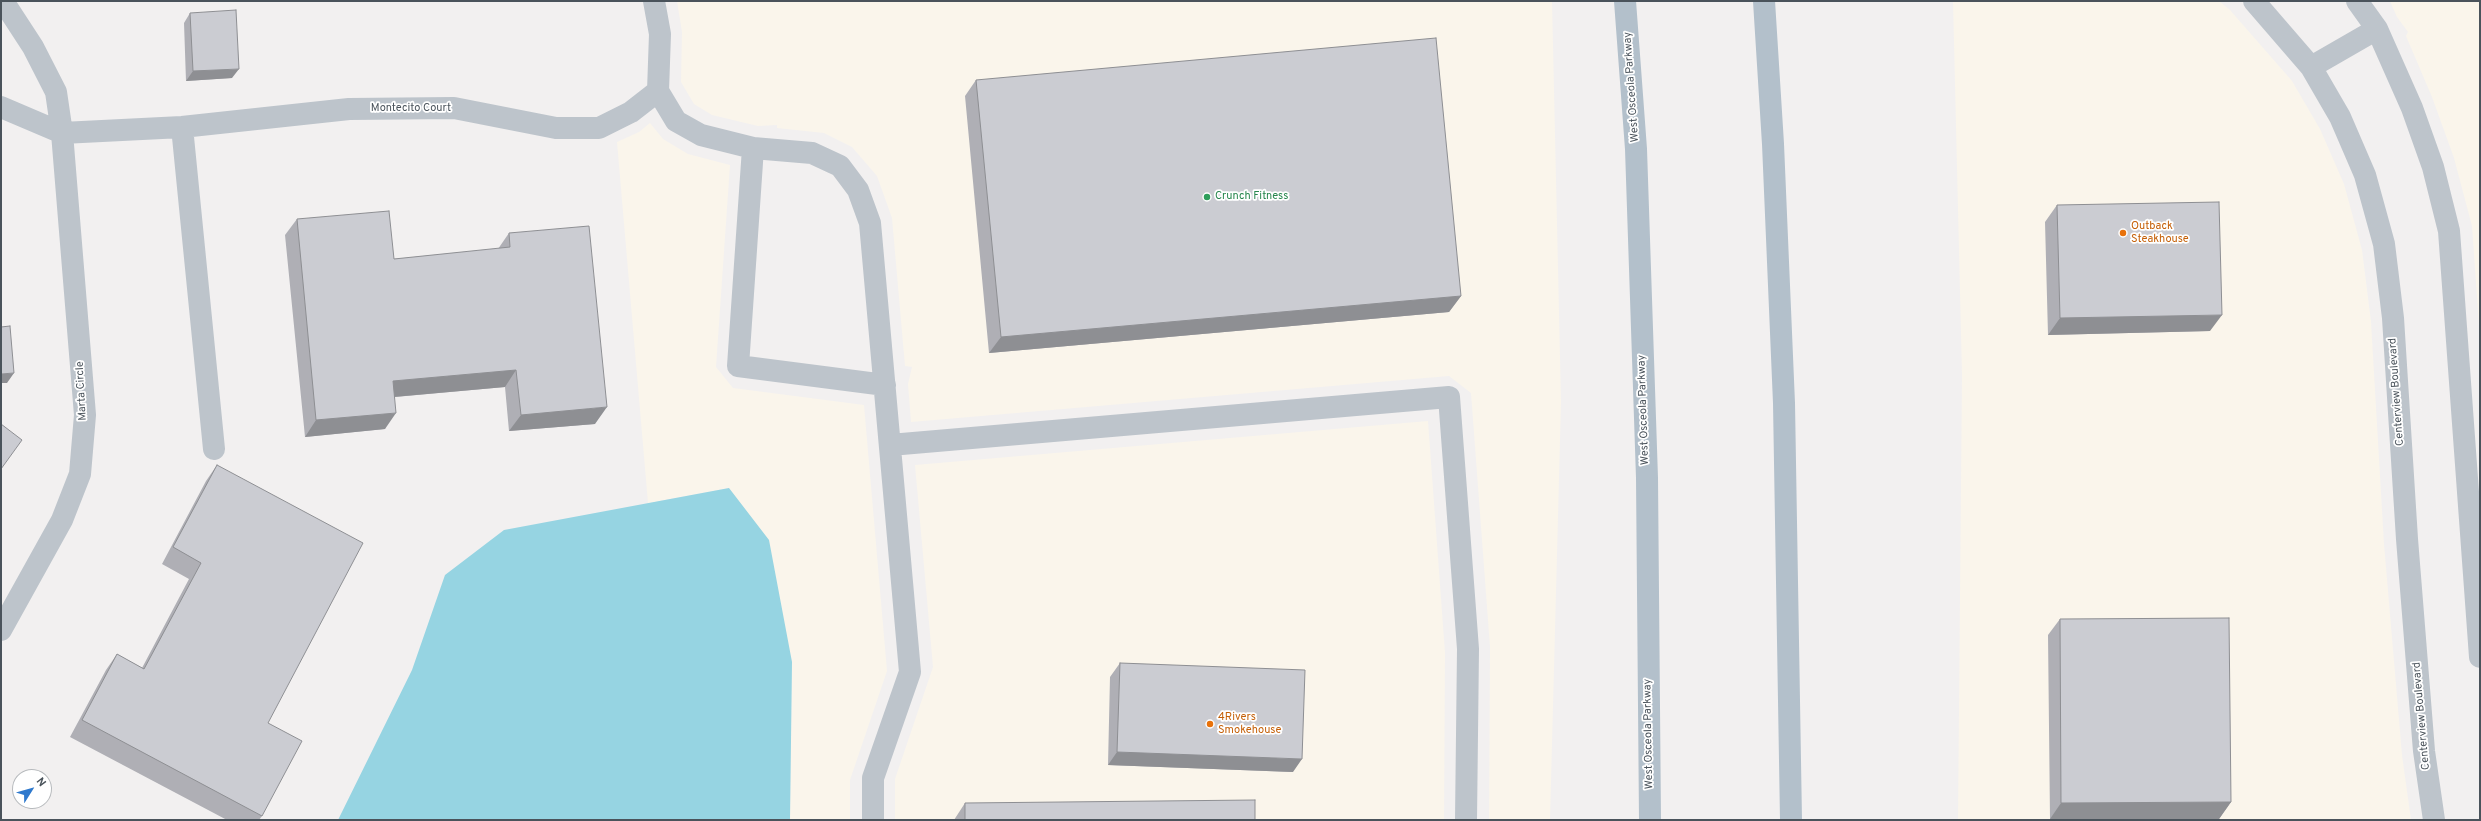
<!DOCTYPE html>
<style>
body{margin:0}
#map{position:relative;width:2481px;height:821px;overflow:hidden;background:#f2f0f0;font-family:Overpass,sans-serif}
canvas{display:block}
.frame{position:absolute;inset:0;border:2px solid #4a535b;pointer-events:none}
.north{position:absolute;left:12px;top:769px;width:40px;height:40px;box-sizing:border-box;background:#fff;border:1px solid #b7babd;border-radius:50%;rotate:53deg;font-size:11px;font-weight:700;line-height:16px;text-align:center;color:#4a535b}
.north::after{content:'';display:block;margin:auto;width:14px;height:18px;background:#2f79cd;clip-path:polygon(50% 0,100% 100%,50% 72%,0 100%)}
</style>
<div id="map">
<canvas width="2481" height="821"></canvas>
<div class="frame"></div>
<div class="north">N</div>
</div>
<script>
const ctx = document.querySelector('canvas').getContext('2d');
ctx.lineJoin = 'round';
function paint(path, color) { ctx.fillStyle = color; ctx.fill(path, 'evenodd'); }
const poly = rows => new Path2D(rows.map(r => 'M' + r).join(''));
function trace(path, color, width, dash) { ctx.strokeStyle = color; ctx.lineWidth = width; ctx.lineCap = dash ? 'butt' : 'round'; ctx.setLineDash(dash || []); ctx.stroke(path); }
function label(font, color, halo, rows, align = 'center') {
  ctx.font = font + ' Overpass,sans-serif'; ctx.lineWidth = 3.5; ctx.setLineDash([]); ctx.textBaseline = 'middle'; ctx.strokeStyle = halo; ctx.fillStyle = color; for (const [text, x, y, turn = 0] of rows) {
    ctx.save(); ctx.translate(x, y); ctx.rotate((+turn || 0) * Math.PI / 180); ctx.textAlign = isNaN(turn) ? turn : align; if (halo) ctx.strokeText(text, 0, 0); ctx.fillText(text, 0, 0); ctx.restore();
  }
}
paint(poly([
 [677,1,1552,1,1561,402,1550,820,1489,820,1490,647,1471,393,1449,376,911,422,908,384,912,367,905,366,892,218,877,176,852,147,824,133,777,128,777,125,758,126,712,115,694,104,681,82,682,32],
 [1953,1,2219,1,2230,10,2292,81,2320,129,2344,184,2362,250,2371,322,2384,544,2402,755,2411,820,1958,820,1962,375],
 [2390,1,2480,1,2480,340,2472,226,2454,158,2432,97,2406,36,2408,32,2397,17],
 [650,123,663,139,688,154,730,165,716,367,733,388,864,405,887,671,850,780,850,820,790,820,792,662,729,488,648,503,617,142,639,132],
 [1428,421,1445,653,1444,820,895,820,895,779,933,667,915,465]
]), '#faf5eb');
paint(poly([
 [729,488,769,540,792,662,790,820,338,820,412,670,445,575,504,530]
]), '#96d4e2');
trace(poly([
 [654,1,660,34,658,91],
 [2254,1,2311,67,2340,117,2365,175,2384,244,2393,318,2407,539,2424,751,2434,820],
 [2357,1,2377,29,2412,108,2433,167,2449,231,2480,657],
 [2311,67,2377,29],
 [658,91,676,121,701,135,753,148,812,153,840,166,858,190,870,223,910,672,873,778,873,820],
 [1,107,62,133,182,127,349,109,454,108,556,128,599,128,631,112,658,91],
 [182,127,214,449],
 [753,148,738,366,885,385],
 [890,445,1449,397,1468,649,1466,820],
 [1,630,62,520,80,474,85,415,62,133,56,92,33,47,3,1]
]), '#bdc4cb', 22);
trace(poly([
 [1625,1,1636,149,1647,478,1650,820],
 [1764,1,1773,144,1784,403,1791,820]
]), '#b3c0cb', 22);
paint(poly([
 [190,13,232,78,186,81,184,23],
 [976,80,1461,296,1449,312,989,353,965,96],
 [2057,205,2210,331,2048,335,2045,222],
 [297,219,394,259,498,249,509,233,595,424,509,431,505,387,395,397,385,429,305,437,285,235],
 [217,465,268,723,262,816,259,820,227,820,70,737,106,670,117,654,142,668,189,579,162,564,206,481],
 [2060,619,2231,802,2219,819,2050,819,2048,635],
 [1120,663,1293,772,1108,765,1110,677],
 [965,803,1255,820,954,820]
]), '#afafb5');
paint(poly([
 [239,69,232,78,186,81,193,71],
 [1461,296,1449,312,989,353,1001,337],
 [2222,315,2210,331,2048,335,2060,318],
 [516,370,505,387,382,398,393,381],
 [14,373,7,383,1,383,1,374],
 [607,407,595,424,509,431,521,415],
 [396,413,385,429,305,437,316,420],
 [1117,752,1302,759,1293,772,1108,765],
 [2231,802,2219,819,2050,819,2061,803]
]), '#8e8f93');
const building = poly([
 [236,10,239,69,193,71,190,13,236,10],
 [1436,38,1461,296,1001,337,976,80,1436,38],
 [2219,202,2222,315,2060,318,2057,205,2219,202],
 [389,211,394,259,510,247,509,233,589,226,607,407,521,415,516,370,393,381,396,413,316,420,297,219,389,211],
 [10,326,14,373,1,374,1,327,10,326],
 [1,424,22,440,1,469,1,424],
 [217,465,363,543,268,723,302,741,262,816,82,720,117,654,144,669,201,563,173,547,217,465],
 [2229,618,2231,802,2061,803,2060,619,2229,618],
 [1120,663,1305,670,1302,759,1117,752,1120,663],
 [1255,800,1255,820,965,820,965,803,1255,800]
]);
paint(building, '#cbccd2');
trace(building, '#8e8f93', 1);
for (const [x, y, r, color] of [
 [1207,197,4,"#2e9e5b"],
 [2123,233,4,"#e8710a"],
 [1210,724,4,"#e8710a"]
]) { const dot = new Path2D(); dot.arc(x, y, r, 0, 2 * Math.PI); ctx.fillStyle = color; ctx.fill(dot); trace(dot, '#fff', 1.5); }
label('11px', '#4a535b', '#fff', [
 ["West Osceola Parkway",1632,87,-94],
 ["Montecito Court",411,109],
 ["Marta Circle",82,391,-93],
 ["Centerview Boulevard",2397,392,-94],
 ["West Osceola Parkway",1644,410,-92],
 ["Centerview Boulevard",2422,716,-95],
 ["West Osceola Parkway",1649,734,-91]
]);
label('11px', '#27864d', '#fff', [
 ["Crunch Fitness",1215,197]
], 'left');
label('11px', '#c56008', '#fff', [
 ["Outback",2131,227],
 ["Steakhouse",2131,240],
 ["4Rivers",1218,718],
 ["Smokehouse",1218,731]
], 'left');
</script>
